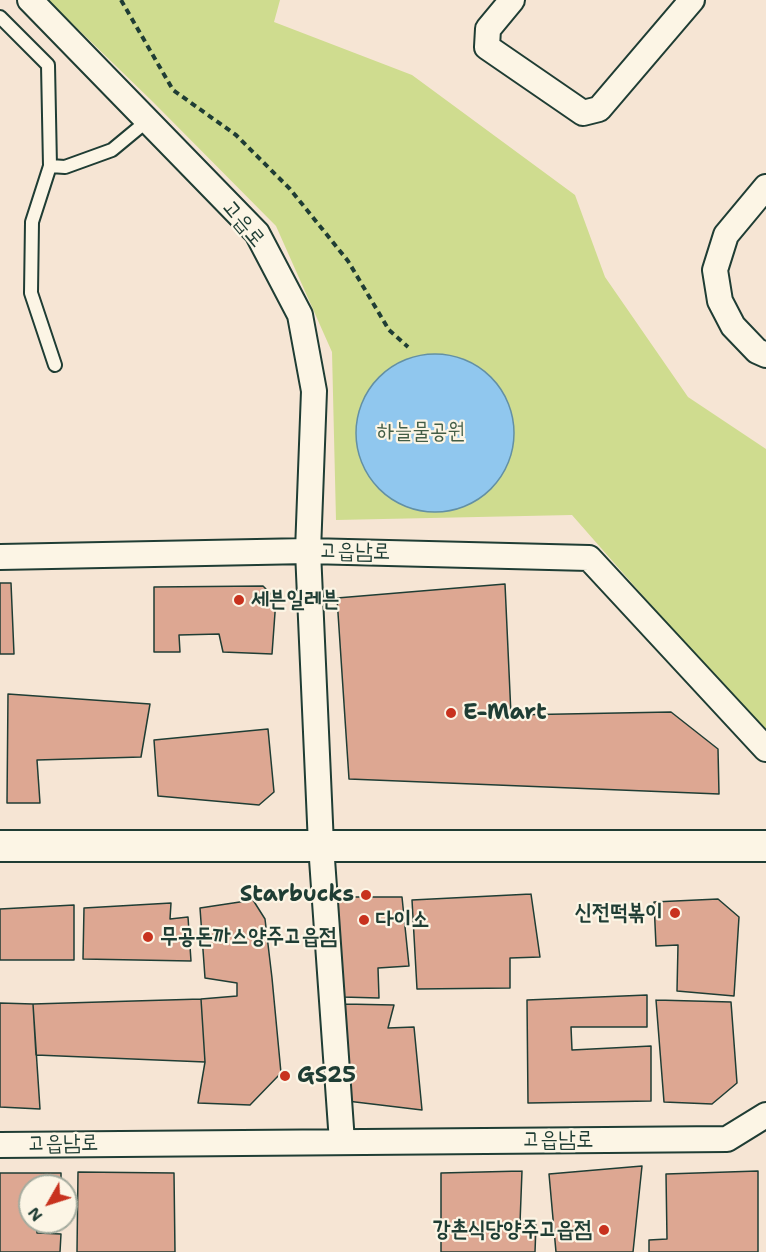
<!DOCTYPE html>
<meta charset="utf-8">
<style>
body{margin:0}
#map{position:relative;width:766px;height:1252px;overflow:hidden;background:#f6e5d4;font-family:"Shantell Sans",sans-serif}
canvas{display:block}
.north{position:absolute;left:18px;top:1174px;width:60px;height:60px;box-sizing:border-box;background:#fcf5e5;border:2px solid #a4ab9e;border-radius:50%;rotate:231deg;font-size:16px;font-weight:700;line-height:24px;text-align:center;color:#1f3d34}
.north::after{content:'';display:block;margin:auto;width:21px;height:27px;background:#c8321e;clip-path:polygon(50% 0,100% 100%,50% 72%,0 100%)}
</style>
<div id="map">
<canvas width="766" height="1252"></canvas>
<div class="north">N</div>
</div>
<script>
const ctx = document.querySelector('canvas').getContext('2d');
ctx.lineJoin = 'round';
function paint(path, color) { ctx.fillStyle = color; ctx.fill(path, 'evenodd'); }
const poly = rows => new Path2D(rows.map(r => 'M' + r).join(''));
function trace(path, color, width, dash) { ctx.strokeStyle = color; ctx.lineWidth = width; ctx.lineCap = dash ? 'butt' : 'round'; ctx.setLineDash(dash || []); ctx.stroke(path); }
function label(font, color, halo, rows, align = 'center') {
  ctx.font = font + ' "Shantell Sans","Poor Story",sans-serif'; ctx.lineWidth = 4.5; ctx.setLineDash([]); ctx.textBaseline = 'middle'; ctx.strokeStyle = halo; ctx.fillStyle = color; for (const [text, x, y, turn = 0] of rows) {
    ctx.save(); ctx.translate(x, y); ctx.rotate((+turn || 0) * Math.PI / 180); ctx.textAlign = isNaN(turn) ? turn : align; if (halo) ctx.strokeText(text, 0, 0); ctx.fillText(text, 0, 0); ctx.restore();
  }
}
paint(poly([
 [48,0,280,0,274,22,412,75,575,195,605,277,688,397,766,449,766,736,572,515,336,520,332,352,276,226,153,102]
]), '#cfdc8f');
const water = poly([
 '356 433a79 79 0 1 1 158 0a79 79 0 1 1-158 0Z'
]);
paint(water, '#90c7ee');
trace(water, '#6390a4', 1.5);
const building = poly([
 [0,583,11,583,14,654,0,654,0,583],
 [505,584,511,715,671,712,718,749,719,794,349,779,337,598,505,584],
 [263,586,276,599,272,654,223,652,219,634,179,635,180,652,154,652,154,587,263,586],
 [8,694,150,704,141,757,37,760,40,803,7,803,8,694],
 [268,729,274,792,259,805,158,796,154,740,268,729],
 [531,894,540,957,510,958,510,988,417,989,412,900,531,894],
 [336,897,402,897,409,966,378,968,379,998,342,997,336,897],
 [718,899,739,917,734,996,677,991,678,945,656,946,654,902,718,899],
 [253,900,265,919,272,978,281,1073,250,1105,198,1103,205,1062,201,999,237,996,237,983,205,978,200,908,253,900],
 [171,903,170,919,188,917,191,961,83,959,84,908,171,903],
 [74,905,74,960,0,960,0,909,74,905],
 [647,995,647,1027,571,1027,572,1050,651,1046,651,1101,528,1103,527,1000,647,995],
 [201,999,205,1062,36,1055,33,1004,201,999],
 [656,1000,731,1002,737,1083,712,1104,664,1102,656,1000],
 [0,1003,33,1004,40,1109,0,1107,0,1003],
 [344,1004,394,1005,388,1028,414,1027,422,1110,347,1101,344,1004],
 [642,1166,633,1252,556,1252,549,1174,642,1166],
 [522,1171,520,1223,536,1225,535,1252,441,1252,441,1173,522,1171],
 [758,1171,758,1252,649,1252,649,1240,667,1239,666,1174,758,1171],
 [78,1172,174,1173,175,1252,77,1252,78,1172],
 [0,1173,61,1173,61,1186,30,1186,30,1222,36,1222,37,1233,61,1234,60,1252,0,1252,0,1173]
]);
paint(building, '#dda792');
trace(building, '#1f3d34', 1.5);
const service = poly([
 [0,17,48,65,50,166,65,167,112,150,147,121],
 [50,166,32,222,31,293,55,365]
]);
const minor = poly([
 [30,0,257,233,300,315,314,391,308,551,321,845,342,1142],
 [512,0,488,29,487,47,583,113,599,109,692,0],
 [766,187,726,235,715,270,720,301,733,326,757,351,766,355],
 [0,557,308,551,589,558,766,749],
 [0,1145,727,1139,766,1115]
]);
const tertiary = poly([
 [0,846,766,846]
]);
trace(service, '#1f3d34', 16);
trace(minor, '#1f3d34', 28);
trace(tertiary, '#1f3d34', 34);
trace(poly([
 [121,0,173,90,236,135,290,189,348,261,389,330,408,347]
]), '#1f3d34', 4, [6, 4.5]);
trace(service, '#fcf5e5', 12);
trace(minor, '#fcf5e5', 24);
trace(tertiary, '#fcf5e5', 30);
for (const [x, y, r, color] of [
 [239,600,6,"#c8321e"],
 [451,713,6,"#c8321e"],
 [366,895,6,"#c8321e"],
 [675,913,6,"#c8321e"],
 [364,920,6,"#c8321e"],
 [148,937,6,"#c8321e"],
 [285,1076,6,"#c8321e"],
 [604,1230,6,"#c8321e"]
]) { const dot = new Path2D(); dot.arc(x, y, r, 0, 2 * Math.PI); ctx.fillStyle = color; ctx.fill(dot); trace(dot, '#fcf5e5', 2); }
label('22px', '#1f3d34', '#fcf5e5', [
 ["고읍로",243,224,50],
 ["고읍남로",355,552,1],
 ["고읍남로",558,1140],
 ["고읍남로",63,1144,-1]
]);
label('22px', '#425d46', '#fcf5e5', [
 ["하늘물공원",421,432]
]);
label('bold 22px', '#1f3d34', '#fcf5e5', [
 ["세븐일레븐",251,600],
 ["E-Mart",463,713],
 ["Starbucks",354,895,"right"],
 ["신전떡볶이",663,913,"right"],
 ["다이소",376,920],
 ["무공돈까스양주고읍점",160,937],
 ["GS25",297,1076],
 ["강촌식당양주고읍점",592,1230,"right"]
], 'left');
</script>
